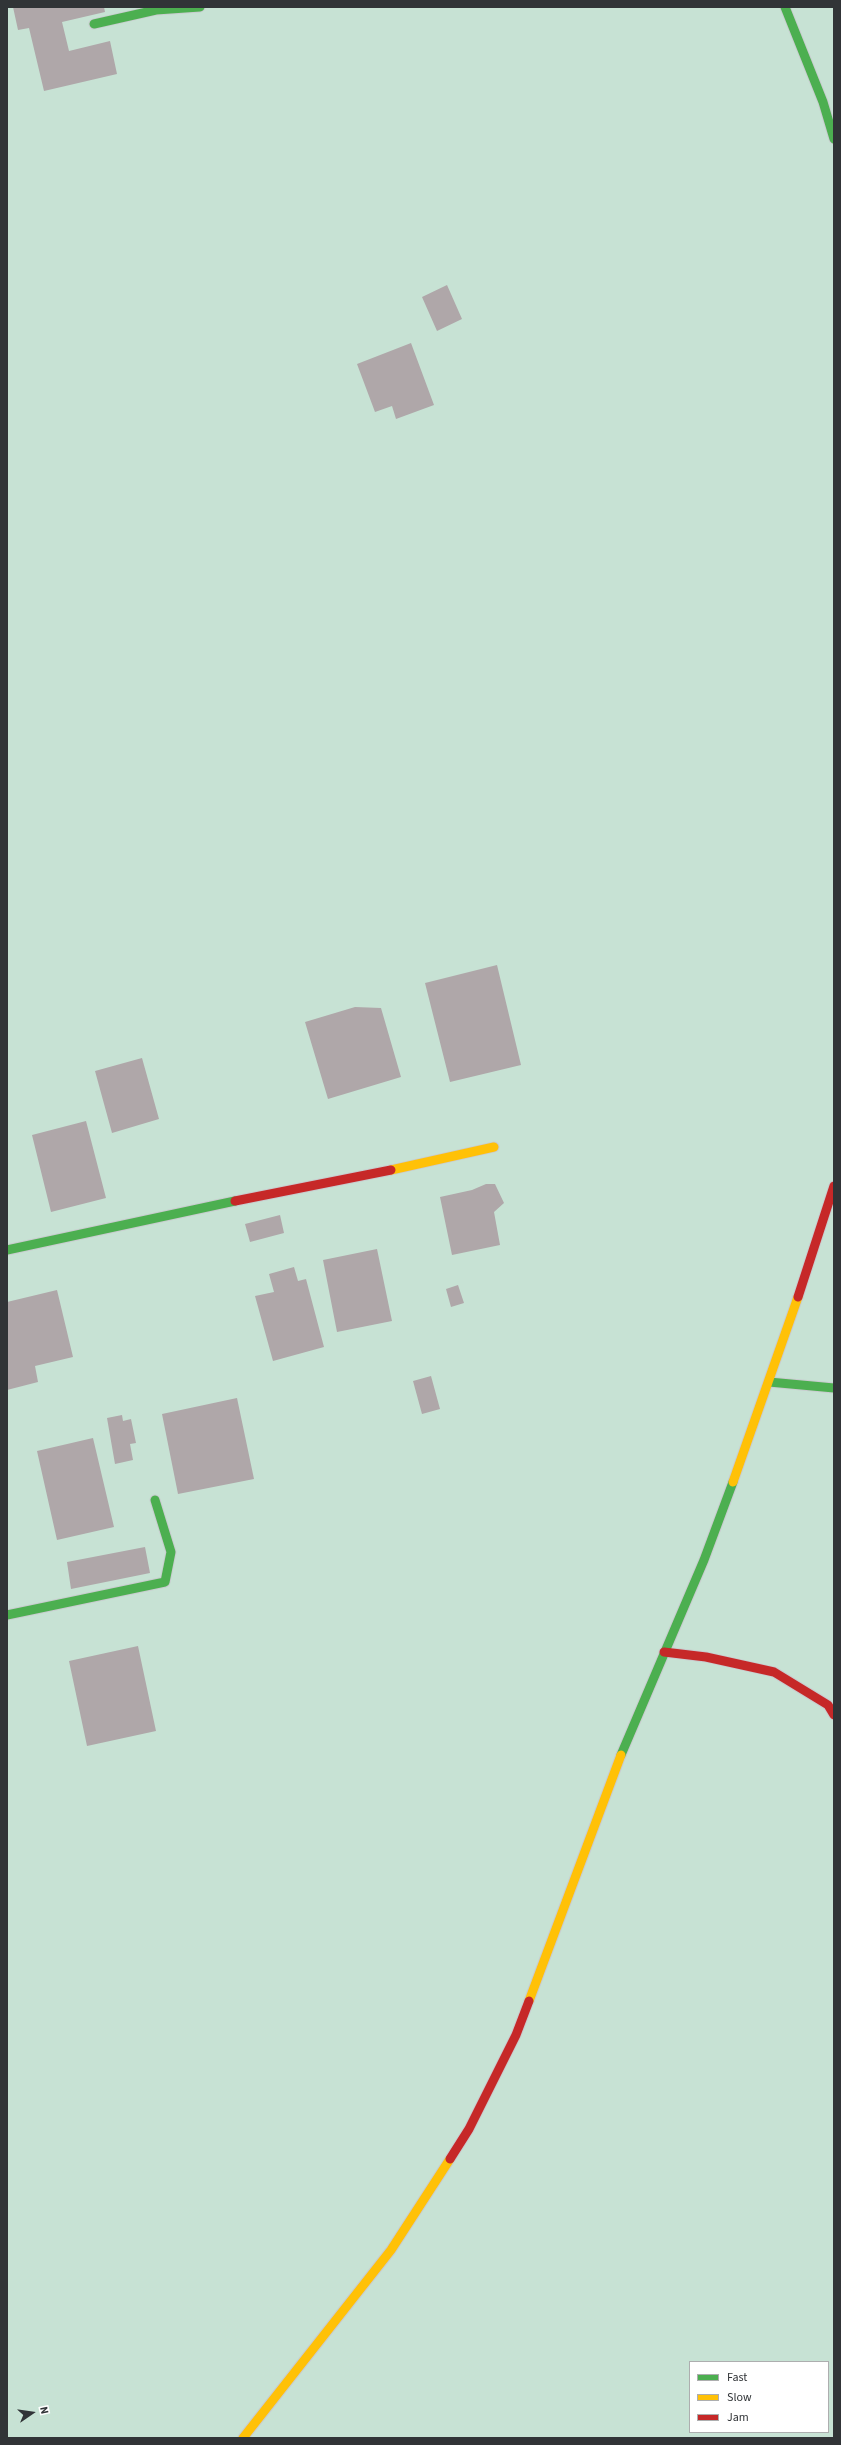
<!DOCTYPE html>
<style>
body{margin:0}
#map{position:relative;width:841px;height:2445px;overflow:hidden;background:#f2f6fa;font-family:"Source Sans 3",sans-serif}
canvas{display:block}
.frame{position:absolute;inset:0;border:8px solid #313437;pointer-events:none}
.legend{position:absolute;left:689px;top:2361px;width:140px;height:72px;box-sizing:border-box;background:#fff;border:1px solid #adaeaf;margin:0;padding:5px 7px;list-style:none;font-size:12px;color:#313437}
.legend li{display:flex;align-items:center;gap:8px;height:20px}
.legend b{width:20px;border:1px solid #adaeaf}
.north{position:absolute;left:12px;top:2393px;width:40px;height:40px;-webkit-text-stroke:3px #fff;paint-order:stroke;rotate:77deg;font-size:11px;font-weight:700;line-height:16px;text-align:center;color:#313437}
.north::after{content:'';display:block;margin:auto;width:14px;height:18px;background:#313437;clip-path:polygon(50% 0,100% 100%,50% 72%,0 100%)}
</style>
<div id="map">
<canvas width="841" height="2445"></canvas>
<div class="frame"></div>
<ul class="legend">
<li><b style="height:5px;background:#4caf50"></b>Fast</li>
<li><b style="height:5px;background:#ffc107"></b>Slow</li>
<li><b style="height:5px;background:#c62828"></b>Jam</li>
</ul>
<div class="north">N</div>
</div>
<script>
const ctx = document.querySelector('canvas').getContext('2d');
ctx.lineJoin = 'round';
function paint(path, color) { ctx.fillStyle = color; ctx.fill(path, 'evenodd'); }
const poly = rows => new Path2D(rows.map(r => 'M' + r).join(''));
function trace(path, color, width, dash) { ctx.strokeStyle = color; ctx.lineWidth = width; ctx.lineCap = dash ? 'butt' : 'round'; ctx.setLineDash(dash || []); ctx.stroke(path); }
paint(poly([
 [7,7,834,7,834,2438,7,2438],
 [690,2362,828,2362,828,2432,690,2432]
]), '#c7e2d4');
paint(poly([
 [13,7,104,7,105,12,62,22,69,51,110,41,117,74,44,91,29,28,18,30],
 [447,285,462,319,437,331,422,297],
 [411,343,434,405,396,419,392,406,375,412,357,364],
 [497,965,521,1065,450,1082,425,983],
 [355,1007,381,1008,401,1077,328,1099,305,1022],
 [142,1058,159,1119,112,1133,95,1071],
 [86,1121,106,1198,51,1212,32,1135],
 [486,1184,495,1184,504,1203,494,1212,500,1245,452,1255,440,1197,472,1190],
 [280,1215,284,1233,250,1242,245,1224],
 [377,1249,392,1321,337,1332,323,1260],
 [294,1267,298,1281,306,1279,324,1347,273,1361,255,1296,274,1292,269,1274],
 [458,1285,464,1303,451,1307,446,1289],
 [57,1290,73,1357,35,1366,38,1382,7,1390,7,1302],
 [431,1376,440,1409,422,1414,413,1381],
 [237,1398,254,1479,178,1494,162,1414],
 [122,1415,123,1421,131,1419,136,1443,130,1444,133,1460,115,1464,107,1418],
 [93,1438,114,1527,57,1540,37,1451],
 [145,1547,150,1573,71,1589,67,1562],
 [138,1646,156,1731,87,1746,69,1661]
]), '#afa7a9');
const fast = poly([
 [785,7,823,102,834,139],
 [94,24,156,10,200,7],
 [7,1250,235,1201],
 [769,1382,834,1388],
 [7,1615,165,1582,171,1552,155,1500],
 [621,1755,704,1560,733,1482]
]);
const slow = poly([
 [391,1170,494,1147],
 [733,1482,798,1297],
 [529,2001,621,1755],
 [243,2438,391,2250,450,2159]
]);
const jam = poly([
 [235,1201,391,1170],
 [798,1297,834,1186],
 [664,1652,706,1657,774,1672,828,1705,834,1715],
 [450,2159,469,2129,516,2035,529,2001]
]);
trace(fast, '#c9cccf', 11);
trace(slow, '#c9cccf', 11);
trace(jam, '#c9cccf', 11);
trace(fast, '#4caf50', 9);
trace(slow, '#ffc107', 9);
trace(jam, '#c62828', 9);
</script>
